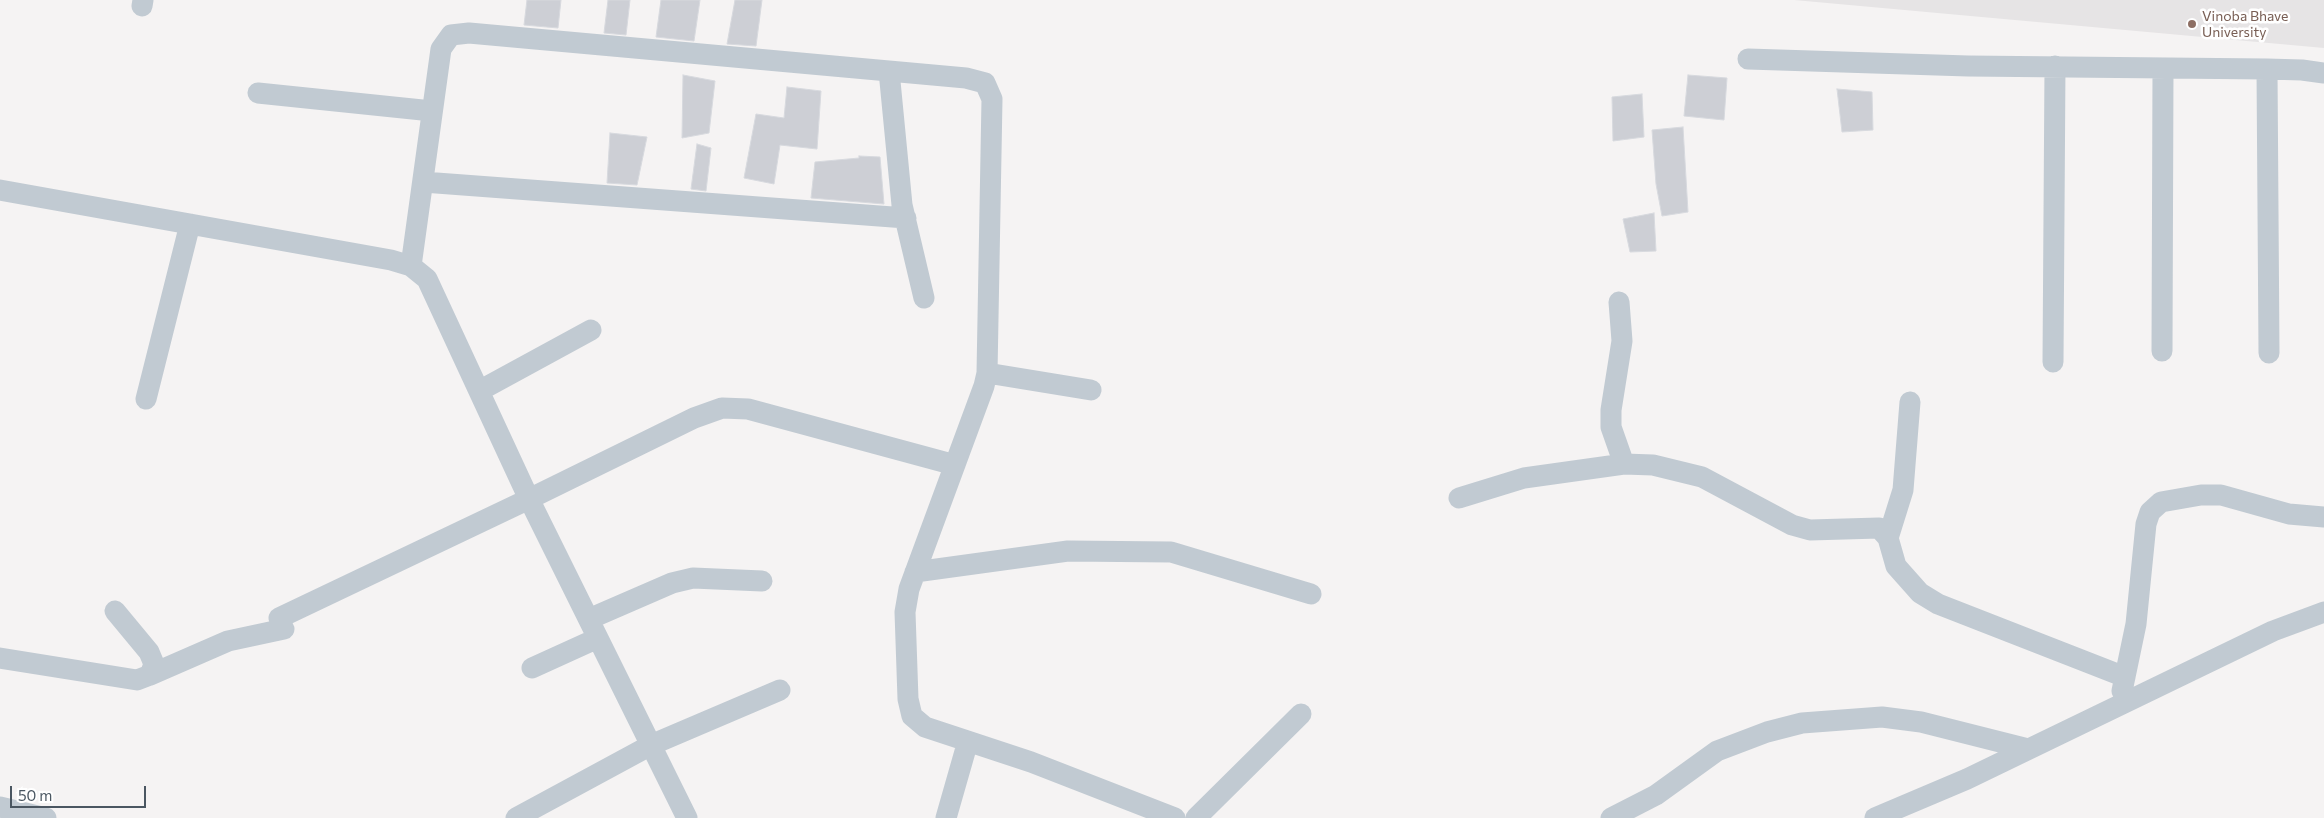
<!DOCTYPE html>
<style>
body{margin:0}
#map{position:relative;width:2324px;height:818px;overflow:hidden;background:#f5f3f3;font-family:Commissioner,sans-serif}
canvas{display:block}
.scale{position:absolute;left:10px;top:786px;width:136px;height:22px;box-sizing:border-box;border:2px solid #4a5661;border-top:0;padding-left:6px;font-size:15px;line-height:18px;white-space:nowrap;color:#4a5661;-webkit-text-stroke:4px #fff;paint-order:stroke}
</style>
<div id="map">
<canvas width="2324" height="818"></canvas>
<div class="scale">50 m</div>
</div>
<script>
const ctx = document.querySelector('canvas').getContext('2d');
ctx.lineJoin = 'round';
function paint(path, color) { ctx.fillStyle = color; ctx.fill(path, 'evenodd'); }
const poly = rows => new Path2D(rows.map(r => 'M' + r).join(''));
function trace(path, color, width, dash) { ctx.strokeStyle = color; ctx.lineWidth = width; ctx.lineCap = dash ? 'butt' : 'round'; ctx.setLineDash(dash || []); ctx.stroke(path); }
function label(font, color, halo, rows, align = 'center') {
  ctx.font = font + ' Commissioner,sans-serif'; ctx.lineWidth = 5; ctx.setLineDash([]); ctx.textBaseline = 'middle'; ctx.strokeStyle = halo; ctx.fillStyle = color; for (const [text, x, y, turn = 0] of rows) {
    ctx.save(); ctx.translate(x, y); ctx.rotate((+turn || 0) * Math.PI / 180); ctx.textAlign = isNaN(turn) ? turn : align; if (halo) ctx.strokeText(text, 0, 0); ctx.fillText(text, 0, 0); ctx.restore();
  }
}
paint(poly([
 [1794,0,2324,0,2324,48]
]), '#e6e4e5');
const building = poly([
 [527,0,561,0,558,28,524,25,527,0],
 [608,0,630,0,626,35,604,33,608,0],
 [661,0,700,0,694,41,656,37,661,0],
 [735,0,762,0,756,46,727,44,735,0],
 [683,75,715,81,709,133,682,138,683,75],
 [1688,75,1727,78,1724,120,1684,116,1688,75],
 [787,87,821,91,817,149,780,145,774,184,744,178,756,114,784,118,787,87],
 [1837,89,1872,92,1873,130,1842,132,1837,89],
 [1642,94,1644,137,1613,141,1612,97,1642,94],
 [1683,127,1688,212,1662,216,1656,184,1652,130,1683,127],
 [610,133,647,137,637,185,607,183,610,133],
 [697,144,711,148,706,191,691,189,697,144],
 [859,156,880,157,884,204,811,198,815,162,859,158,859,156],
 [1654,213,1656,251,1630,252,1623,219,1654,213]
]);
paint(building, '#cdcfd5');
trace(building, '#d7d9de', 1);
trace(poly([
 [142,6,143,0],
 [1748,59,1968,66,2267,69,2302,70,2324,73],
 [2267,69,2269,353],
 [889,71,902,205,924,298],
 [258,93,432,111],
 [423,182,906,218],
 [0,190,391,260,411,266,427,279,529,499,687,818],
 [411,266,441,49,451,35,469,33,966,78,985,83,992,99,987,373,984,386,909,589,905,612,908,699,912,716,925,727,1031,762,1175,818],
 [1619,302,1622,341,1611,410,1611,427,1624,464],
 [2162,351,2163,68],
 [2053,362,2055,66],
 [987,373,1091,390],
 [479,391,591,330],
 [146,399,190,224],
 [1459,498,1524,478,1624,464,1653,465,1702,477,1792,525,1810,530,1879,528,1888,538,1896,566,1920,593,1938,604,2125,677],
 [1888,538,1903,490,1910,402],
 [915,572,1068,551,1171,552,1311,594],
 [279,618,529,499,694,418,722,408,748,409,955,465],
 [589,619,672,583,693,578,762,581],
 [0,658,137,680,150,675,154,664,149,652,115,611],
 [532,668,598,638],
 [150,675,228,641,284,629],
 [2122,691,2136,624,2146,524,2150,512,2161,502,2201,495,2221,495,2289,514,2324,517],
 [0,807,46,818],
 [516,818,651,745,780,690],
 [946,818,968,741],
 [1196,818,1301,714],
 [1611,818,1656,795,1717,751,1767,732,1802,723,1882,717,1921,722,2028,749],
 [1875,818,1967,779,2273,631,2324,612]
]), '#c1cad2', 21);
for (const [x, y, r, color] of [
 [2192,24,5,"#8d6e63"]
]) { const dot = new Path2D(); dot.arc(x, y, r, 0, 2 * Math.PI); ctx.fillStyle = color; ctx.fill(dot); trace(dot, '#fff', 2); }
label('14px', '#785e54', '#fff', [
 ["Vinoba Bhave",2202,16],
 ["University",2202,32]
], 'left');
</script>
